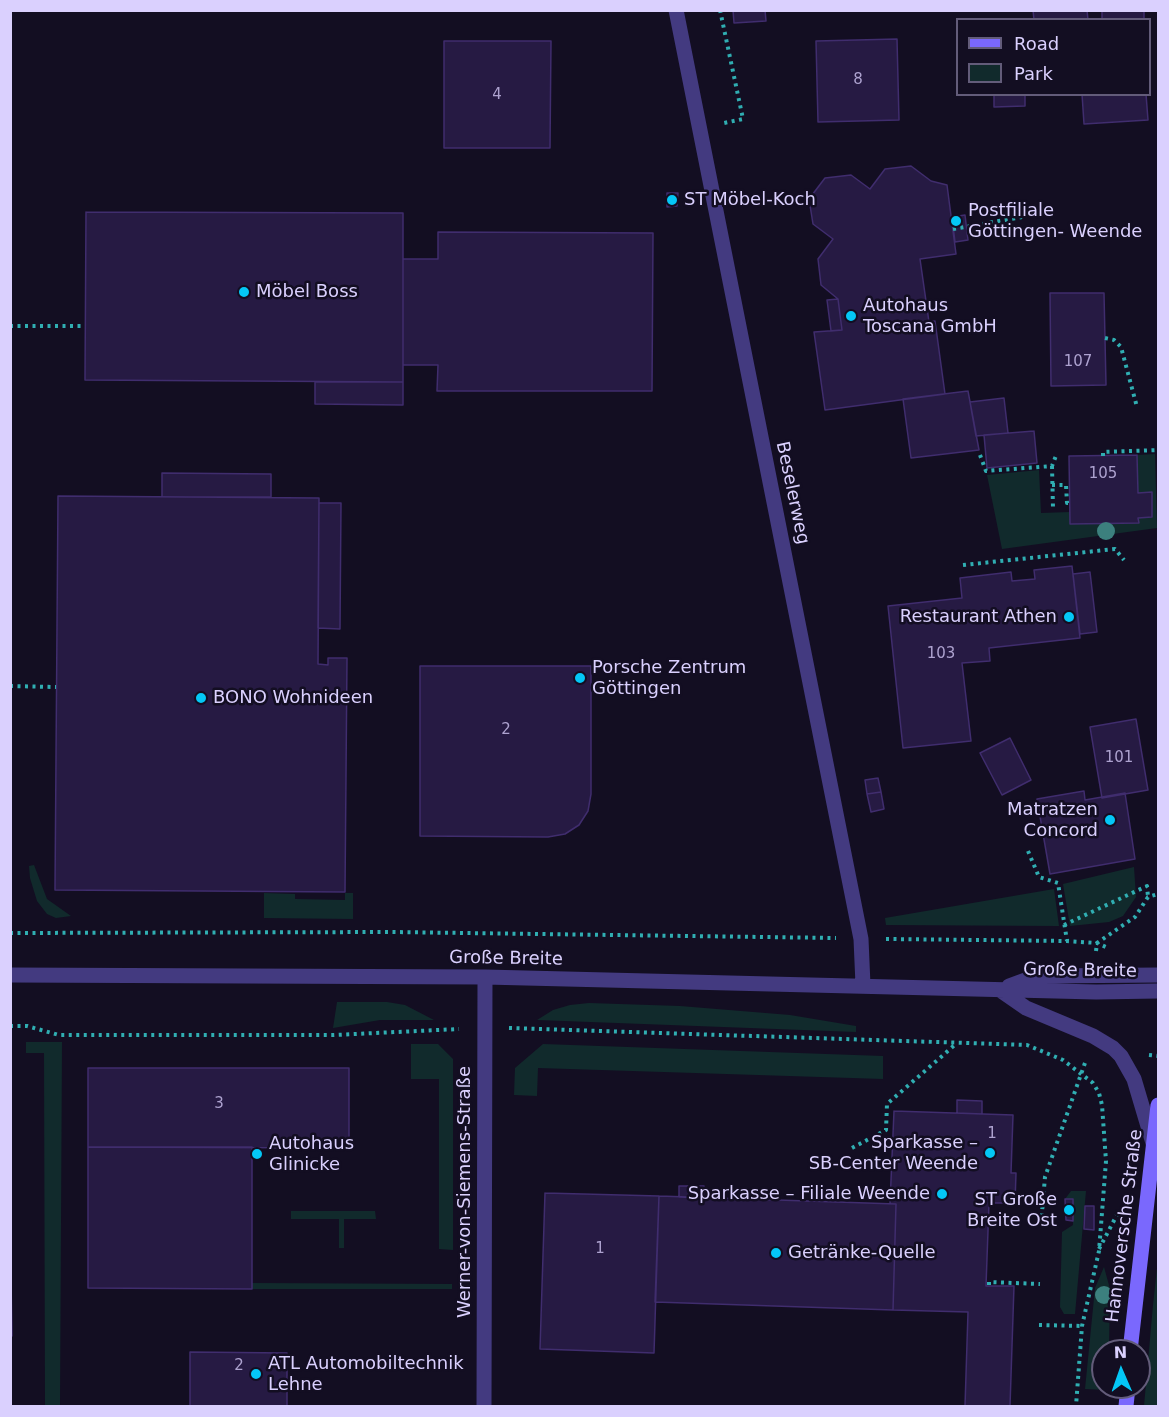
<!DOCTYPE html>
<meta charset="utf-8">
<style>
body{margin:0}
#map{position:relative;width:1169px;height:1417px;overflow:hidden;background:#130e22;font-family:"DejaVu Sans",sans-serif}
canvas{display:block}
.frame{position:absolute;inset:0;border:12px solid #dad0fe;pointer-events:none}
.legend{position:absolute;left:956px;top:18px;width:195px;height:78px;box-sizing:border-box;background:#130e22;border:2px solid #635c7a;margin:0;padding:8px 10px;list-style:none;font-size:18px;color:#dad0fe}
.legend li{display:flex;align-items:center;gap:12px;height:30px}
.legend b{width:30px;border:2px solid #635c7a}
.north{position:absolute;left:1091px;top:1339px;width:60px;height:60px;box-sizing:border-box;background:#130e22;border:2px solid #635c7a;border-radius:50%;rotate:358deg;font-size:16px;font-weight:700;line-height:24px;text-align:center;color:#dad0fe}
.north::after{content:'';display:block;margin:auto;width:21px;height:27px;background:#04c7f6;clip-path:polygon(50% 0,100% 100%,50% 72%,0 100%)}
</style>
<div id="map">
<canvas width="1169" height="1417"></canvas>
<div class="frame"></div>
<ul class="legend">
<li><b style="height:8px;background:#7a68fd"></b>Road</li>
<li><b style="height:16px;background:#112a2c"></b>Park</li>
</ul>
<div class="north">N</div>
</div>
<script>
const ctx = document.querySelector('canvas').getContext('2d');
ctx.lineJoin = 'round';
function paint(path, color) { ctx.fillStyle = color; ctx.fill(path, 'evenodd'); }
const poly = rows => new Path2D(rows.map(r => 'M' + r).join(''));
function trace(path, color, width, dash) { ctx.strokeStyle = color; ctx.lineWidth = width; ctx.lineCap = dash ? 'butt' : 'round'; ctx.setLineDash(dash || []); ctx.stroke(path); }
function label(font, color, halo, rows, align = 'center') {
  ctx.font = font + ' "DejaVu Sans",sans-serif'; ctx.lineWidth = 5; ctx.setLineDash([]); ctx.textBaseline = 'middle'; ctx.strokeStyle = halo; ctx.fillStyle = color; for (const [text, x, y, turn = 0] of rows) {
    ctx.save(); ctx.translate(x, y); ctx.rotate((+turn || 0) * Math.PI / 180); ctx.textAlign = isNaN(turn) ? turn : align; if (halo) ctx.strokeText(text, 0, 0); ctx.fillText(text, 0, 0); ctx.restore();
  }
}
paint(poly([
 [1155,454,1157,528,1002,549,987,475,1039,470,1041,513,1070,512,1139,522,1138,518,1152,517,1152,492,1138,493,1137,455],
 [34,865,47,899,71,916,56,918,47,914,37,901,30,878,29,866],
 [1134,867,1136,897,1123,916,1109,922,1070,926,1063,884],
 [1054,889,1059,926,886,925,885,918],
 [264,893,295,894,295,899,345,900,345,893,353,893,353,919,264,918],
 [337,1002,387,1002,405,1005,434,1020,380,1020,333,1028],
 [589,1003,680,1006,790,1015,856,1026,856,1032,537,1020,553,1010,570,1005],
 [26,1042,62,1042,60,1406,45,1406,44,1053,26,1053],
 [411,1044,438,1044,453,1059,453,1250,439,1249,439,1079,411,1079],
 [543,1044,883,1056,883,1079,538,1068,537,1096,514,1095,515,1068],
 [1071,1191,1086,1191,1075,1314,1064,1314,1060,1307,1062,1232,1073,1225,1073,1199,1065,1199],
 [291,1211,375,1211,376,1219,344,1219,344,1248,339,1248,339,1219,291,1219],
 [1158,1259,1158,1406,1144,1406,1153,1305],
 [1104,1267,1110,1289,1109,1351,1103,1351,1103,1387,1107,1387,1107,1390,1085,1389,1095,1288],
 [252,1283,452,1284,452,1289,252,1289]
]), '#112a2c');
const building = poly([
 [733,10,765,10,766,21,734,23,733,10],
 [1033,10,1087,10,1088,20,1034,20,1033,10],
 [1102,10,1144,10,1144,20,1102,20,1102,10],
 [897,39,899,120,818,122,816,41,897,39],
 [444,41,551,41,550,148,444,148,444,41],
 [994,94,1025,94,1025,106,994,107,994,94],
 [1082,94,1146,94,1148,120,1084,124,1082,94],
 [911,166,931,181,947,185,956,254,920,259,929,322,935,321,945,394,825,410,814,332,842,330,838,299,821,285,818,259,833,239,813,224,809,199,825,178,851,175,870,189,885,169,911,166],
 [667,193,678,193,677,206,667,207,667,193],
 [86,212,403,213,403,382,85,380,86,212],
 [965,215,968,240,955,242,952,217,965,215],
 [438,232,653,233,652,391,437,391,438,365,403,365,403,259,438,259,438,232],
 [1050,293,1104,293,1106,385,1051,386,1050,293],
 [838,299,842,330,831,331,827,300,838,299],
 [315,382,403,382,403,405,315,404,315,382],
 [968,391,979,450,911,458,903,399,968,391],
 [1004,398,1008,433,976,436,970,402,1004,398],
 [1034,431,1037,463,987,468,984,435,1034,431],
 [1137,455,1138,493,1152,492,1152,517,1138,518,1139,523,1070,524,1069,456,1137,455],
 [162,473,271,474,271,497,162,497,162,473],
 [58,496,319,498,318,664,328,665,328,658,347,658,345,892,55,890,58,496],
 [319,503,341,503,340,629,318,628,319,503],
 [1072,566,1080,638,989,648,990,661,962,663,971,741,903,748,888,606,962,598,960,578,1011,572,1012,581,1035,579,1034,570,1072,566],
 [1090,572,1097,632,1080,634,1073,574,1090,572],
 [420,666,591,666,591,794,588,811,579,825,565,834,548,837,420,836,420,666],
 [1136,719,1148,790,1102,798,1090,727,1136,719],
 [1010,738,1031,780,1002,795,980,753,1010,738],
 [878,778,881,792,867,794,865,780,878,778],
 [1084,791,1085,800,1125,793,1135,859,1050,874,1037,799,1084,791],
 [881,792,884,809,871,812,867,794,881,792],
 [88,1068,349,1068,349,1148,88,1147,88,1068],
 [957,1100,982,1101,982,1114,957,1113,957,1100],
 [894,1111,1013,1115,1011,1173,1016,1173,1015,1203,989,1203,986,1286,1014,1286,1010,1406,965,1406,968,1312,893,1310,896,1204,890,1204,894,1111],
 [88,1147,252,1147,252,1289,88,1288,88,1147],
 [679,1186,704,1186,704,1198,679,1197,679,1186],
 [545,1193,659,1196,654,1353,540,1349,545,1193],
 [659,1196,896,1204,893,1310,655,1302,659,1196],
 [1065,1199,1073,1199,1073,1221,1066,1220,1065,1199],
 [1085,1206,1094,1206,1094,1230,1084,1229,1085,1206],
 [10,1224,12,1336,10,1336,10,1224],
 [190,1352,287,1353,287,1406,190,1406,190,1352]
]);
paint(building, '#261a43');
trace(building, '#402d6e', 1.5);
trace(poly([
 [720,10,743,119,724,123],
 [953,229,1022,217],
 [10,326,85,326],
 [1105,338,1114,340,1121,347,1137,407],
 [980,455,986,471,1052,466,1057,453],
 [1103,456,1103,452,1158,450],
 [1052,466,1053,508],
 [1052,485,1066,485,1067,503,1070,503],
 [963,565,1115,549,1124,560],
 [10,686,56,687],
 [1028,851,1039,877,1058,883,1067,941],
 [1064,925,1147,886,1148,897],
 [10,933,391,932,836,938],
 [886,939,1067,941,1097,943,1108,948],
 [1096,951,1097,943,1135,917,1148,897,1158,894],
 [10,1026,27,1026,59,1035,334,1035,459,1029],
 [509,1028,1027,1045,1063,1060,1093,1083,1099,1093,1102,1105,1106,1161,1099,1251,1082,1326,1076,1406],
 [1149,1055,1158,1056],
 [852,1148,886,1130,887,1104,957,1043],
 [1041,1224,1045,1177,1086,1060],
 [1099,1249,1119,1211],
 [989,1285,989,1282,1040,1284],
 [1039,1325,1082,1326]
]), '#30aeb2', 4, [3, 4.5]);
trace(poly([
 [676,10,861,939,863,985],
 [10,975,485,977,1096,992,1158,991],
 [1009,986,1028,979,1043,976,1158,975],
 [1000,990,1026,1008,1093,1036,1113,1048,1121,1056,1134,1079,1153,1143],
 [484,1406,485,977]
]), '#433a80', 15);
trace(poly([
 [1130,1351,1158,1105],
 [1126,1406,1128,1387]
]), '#7a68fd', 15);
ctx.fillStyle = '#3c807e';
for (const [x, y] of [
 [1106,531],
 [1104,1295]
]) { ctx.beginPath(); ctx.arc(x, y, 9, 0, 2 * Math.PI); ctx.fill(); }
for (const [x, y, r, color] of [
 [672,200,6,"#04c7f6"],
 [956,221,6,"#04c7f6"],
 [244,292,6,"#04c7f6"],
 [851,316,6,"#04c7f6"],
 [1069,617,6,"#04c7f6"],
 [580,678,6,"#04c7f6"],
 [201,698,6,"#04c7f6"],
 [1110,820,6,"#04c7f6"],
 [990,1153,6,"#04c7f6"],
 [257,1154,6,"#04c7f6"],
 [942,1194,6,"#04c7f6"],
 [1069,1210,6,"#04c7f6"],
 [776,1253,6,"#04c7f6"],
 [256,1374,6,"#04c7f6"]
]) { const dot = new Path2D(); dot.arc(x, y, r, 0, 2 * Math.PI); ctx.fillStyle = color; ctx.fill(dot); trace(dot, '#130e22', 2); }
label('15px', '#ada2cf', null, [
 ["8",858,80],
 ["4",497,95],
 ["107",1078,362],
 ["105",1103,474],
 ["103",941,654],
 ["2",506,730],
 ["101",1119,758],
 ["3",219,1104],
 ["1",992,1134],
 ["1",600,1249],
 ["2",239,1366]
]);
label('18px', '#dad0fe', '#130e22', [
 ["ST Möbel-Koch",684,200],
 ["Postfiliale",968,211],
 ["Göttingen- Weende",968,232],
 ["Möbel Boss",256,292],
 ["Autohaus",863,306],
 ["Toscana GmbH",863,327],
 ["Restaurant Athen",1057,617,"right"],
 ["Porsche Zentrum",592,668],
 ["Göttingen",592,689],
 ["BONO Wohnideen",213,698],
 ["Matratzen",1098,810,"right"],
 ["Concord",1098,831,"right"],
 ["Sparkasse –",978,1143,"right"],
 ["SB-Center Weende",978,1164,"right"],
 ["Autohaus",269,1144],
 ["Glinicke",269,1165],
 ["Sparkasse – Filiale Weende",930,1194,"right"],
 ["ST Große",1057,1200,"right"],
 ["Breite Ost",1057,1221,"right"],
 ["Getränke-Quelle",788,1253],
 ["ATL Automobiltechnik",268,1364],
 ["Lehne",268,1385]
], 'left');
label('18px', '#dad0fe', '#130e22', [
 ["Beselerweg",792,493,78],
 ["Große Breite",506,959,1],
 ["Große Breite",1080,971,1],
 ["Werner-von-Siemens-Straße",465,1192,-90],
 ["Hannoversche Straße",1125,1226,-83]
]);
</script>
